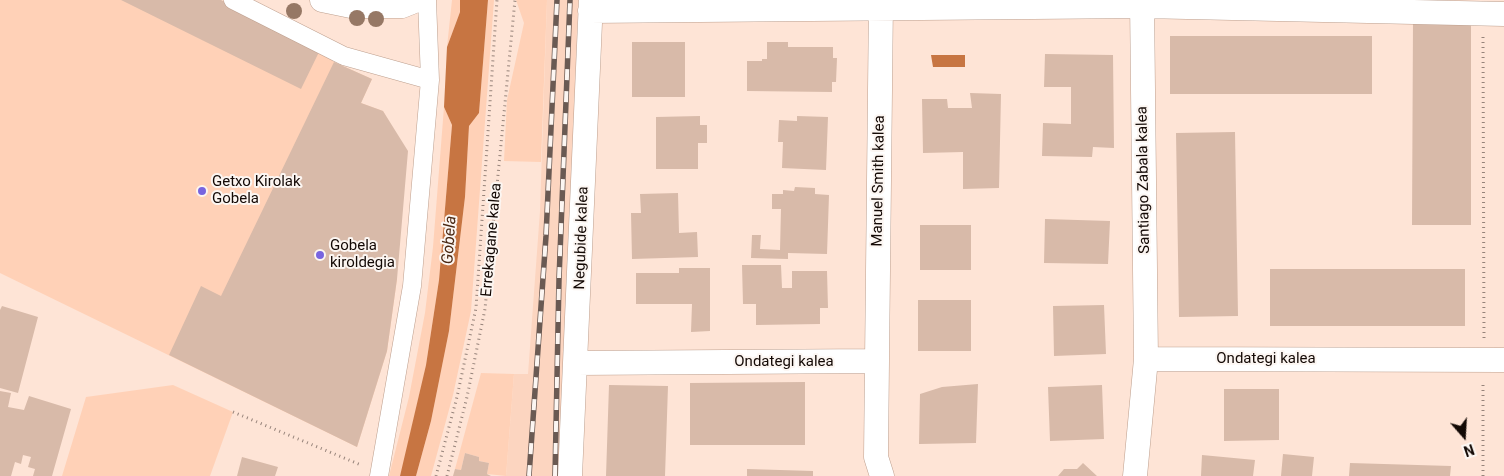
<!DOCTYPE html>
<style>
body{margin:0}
#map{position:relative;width:1504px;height:476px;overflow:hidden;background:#fee4d6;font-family:Roboto,sans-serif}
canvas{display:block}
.north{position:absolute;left:1439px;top:411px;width:50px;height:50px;-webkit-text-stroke:4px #fcf6f2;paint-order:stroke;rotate:161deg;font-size:14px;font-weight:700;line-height:20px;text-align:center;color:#130905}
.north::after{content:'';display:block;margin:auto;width:18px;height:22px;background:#130905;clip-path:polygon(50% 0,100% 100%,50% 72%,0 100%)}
</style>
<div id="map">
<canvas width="1504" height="476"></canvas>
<div class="north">N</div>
</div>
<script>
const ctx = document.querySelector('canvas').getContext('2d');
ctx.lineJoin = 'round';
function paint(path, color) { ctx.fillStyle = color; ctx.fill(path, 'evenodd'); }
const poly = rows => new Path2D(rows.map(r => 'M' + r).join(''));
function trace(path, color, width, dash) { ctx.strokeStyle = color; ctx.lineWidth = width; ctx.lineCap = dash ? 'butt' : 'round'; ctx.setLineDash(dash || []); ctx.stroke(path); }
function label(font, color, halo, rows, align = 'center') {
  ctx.font = font + ' Roboto,sans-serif'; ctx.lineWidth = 4; ctx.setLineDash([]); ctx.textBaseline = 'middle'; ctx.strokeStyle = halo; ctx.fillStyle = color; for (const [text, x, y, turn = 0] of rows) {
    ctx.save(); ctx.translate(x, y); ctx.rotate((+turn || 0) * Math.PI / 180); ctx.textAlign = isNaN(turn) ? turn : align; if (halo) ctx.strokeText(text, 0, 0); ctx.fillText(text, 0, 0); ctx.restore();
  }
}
paint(poly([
 [547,0,578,0,562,476,506,476,514,374,528,374,540,211]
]), '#fcd5c0');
paint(poly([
 [0,0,221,0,320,50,334,62,372,79,361,103,383,111,395,132,397,279,387,351,357,447,0,273],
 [452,0,460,0,460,12,447,47],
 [488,0,494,0,471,311,453,395,431,476,416,476,431,421,449,331,465,197,469,126,479,113],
 [516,0,547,0,541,162,504,161,507,100,524,23],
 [444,107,452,125,439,280,426,365,403,466,400,476,389,476,409,397,425,313,433,247],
 [481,373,514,374,506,476,487,474,489,463,479,461,479,457,465,453,461,470,455,469],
 [173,385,233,412,210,476,62,476,86,397]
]), '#ffd1b7');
paint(poly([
 [460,0,488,0,479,113,469,126,465,197,449,331,431,421,416,476,400,476,426,365,439,280,452,125,444,107,447,47,460,12],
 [931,55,965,55,965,67,933,67]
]), '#c77542');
paint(poly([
 [121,0,221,0,320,50,301,89],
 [1413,21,1471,21,1471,225,1412,225],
 [1170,36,1372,36,1372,94,1170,94],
 [632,42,685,42,685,97,632,97],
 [767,42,788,42,788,47,833,47,833,58,837,58,836,82,832,82,832,92,747,91,747,61,762,61,762,59,767,59],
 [1045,54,1113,55,1114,148,1093,147,1092,157,1042,156,1043,123,1071,124,1071,87,1044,87],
 [334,62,372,79,361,103,383,111,408,151,397,279,387,351,357,447,169,355,201,286,221,296],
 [970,93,1001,94,999,188,963,189,963,152,923,153,922,99,947,99,948,108,972,108],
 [700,116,700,125,707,125,707,143,698,143,698,169,656,169,656,117],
 [797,116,828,117,826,170,782,168,783,142,778,142,779,120,797,121],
 [1235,132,1238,316,1179,317,1176,133],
 [795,187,815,188,815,194,829,195,827,254,788,253,788,259,751,258,752,235,761,235,760,249,780,250,781,209,772,209,772,194,783,194,783,190,794,191],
 [678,193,679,233,697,232,698,257,632,259,631,213,641,213,640,194],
 [1045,219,1110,221,1108,264,1044,263],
 [920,225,971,225,971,270,920,270],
 [742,265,781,265,782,288,792,288,792,271,827,271,828,308,820,308,820,324,756,325,756,304,743,304],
 [679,268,710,268,710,331,691,332,692,304,636,304,636,273,679,273],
 [1270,269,1465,269,1465,326,1270,326],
 [918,300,971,300,971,351,918,351],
 [1104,305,1106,354,1054,356,1053,306],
 [2,306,38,317,18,393,0,388,0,310],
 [805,382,805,445,690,445,690,383],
 [978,384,976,443,919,444,920,394,942,387],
 [609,385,668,386,665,476,606,476],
 [1102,385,1104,439,1050,441,1048,387],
 [1224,389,1279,389,1279,440,1224,441],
 [0,391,11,393,8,407,24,410,29,396,71,409,52,476,33,476,35,469,28,467,31,457,23,455,21,464,15,462,11,476,0,476],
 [465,453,479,457,479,461,489,463,487,474,491,476,453,476,455,469,461,470],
 [1283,454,1314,457,1312,476,1281,476],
 [1202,455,1255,460,1253,476,1201,476],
 [242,457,278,467,275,476,237,476],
 [1083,463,1097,476,1058,476,1064,469,1077,469],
 [1350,463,1451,466,1450,476,1349,476],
 [747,469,813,471,813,476,747,476]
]), '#d8baa9');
const pedestrian = poly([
 [233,0,344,56,430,80],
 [379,476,412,286,430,80,427,0]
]);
const minor = poly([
 [322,0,351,6,402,6,417,0],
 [1142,0,1146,359],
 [590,11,1142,6,1504,14],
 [877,361,881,0],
 [576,363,877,361,876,457,882,476],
 [570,476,591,0],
 [1135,476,1146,359,1504,360]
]);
trace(pedestrian, '#bd9f8e', 19);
trace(minor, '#bd9f8e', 25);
trace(poly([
 [1483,37,1484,338],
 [233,412,361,465],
 [436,476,457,397,476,308,497,0],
 [447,476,467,397,485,309,515,0],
 [1483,476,1483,382]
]), '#96837a', 3, [1, 4]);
trace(pedestrian, '#fff', 18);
trace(minor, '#fff', 24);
const rail = poly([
 [529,476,546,236,557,0],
 [555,476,559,279,570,0]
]);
trace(rail, '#6a5a53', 5.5);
trace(rail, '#fcf6f2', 4, [11]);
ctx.fillStyle = '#967865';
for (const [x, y] of [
 [294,11],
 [357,18],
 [376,19]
]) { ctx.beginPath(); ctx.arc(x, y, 8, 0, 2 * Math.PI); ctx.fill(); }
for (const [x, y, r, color] of [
 [202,191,5,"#7864df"],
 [320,255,5,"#7864df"]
]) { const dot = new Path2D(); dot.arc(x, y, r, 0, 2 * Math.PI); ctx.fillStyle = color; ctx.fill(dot); trace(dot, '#fcf6f2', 2); }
label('15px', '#130905', '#fcf6f2', [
 ["Santiago Zabala kalea",1144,180,-91],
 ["Manuel Smith kalea",879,181,-89],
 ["Negubide kalea",582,238,-88],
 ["Errekagane kalea",492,240,-85],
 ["Ondategi kalea",1266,359],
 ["Ondategi kalea",784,362]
]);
label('15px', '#130905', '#fcf6f2', [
 ["Getxo Kirolak",212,182],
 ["Gobela",212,199],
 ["Gobela",330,246],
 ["kiroldegia",330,263]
], 'left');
label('italic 16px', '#4a2813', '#fcf6f2', [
 ["Gobela",450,240,-86]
]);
</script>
